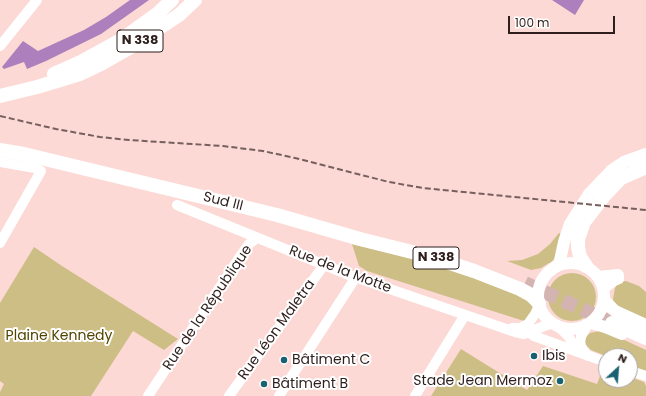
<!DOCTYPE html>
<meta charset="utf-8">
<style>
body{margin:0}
#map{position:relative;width:646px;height:396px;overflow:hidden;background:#fcd9d5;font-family:Poppins,sans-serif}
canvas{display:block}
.north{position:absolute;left:598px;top:348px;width:40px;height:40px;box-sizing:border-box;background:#fff;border:1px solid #aba5a4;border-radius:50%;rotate:26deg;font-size:11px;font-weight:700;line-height:16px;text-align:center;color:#2e1e1c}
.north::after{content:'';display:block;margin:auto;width:14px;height:18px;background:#186170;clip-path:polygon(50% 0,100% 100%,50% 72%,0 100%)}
.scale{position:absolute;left:508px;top:16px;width:107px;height:18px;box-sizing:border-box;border:2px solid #2e1e1c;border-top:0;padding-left:5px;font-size:12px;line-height:14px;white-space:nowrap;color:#2e1e1c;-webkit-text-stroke:3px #fff;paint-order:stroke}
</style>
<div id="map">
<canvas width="646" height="396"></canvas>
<div class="north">N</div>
<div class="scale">100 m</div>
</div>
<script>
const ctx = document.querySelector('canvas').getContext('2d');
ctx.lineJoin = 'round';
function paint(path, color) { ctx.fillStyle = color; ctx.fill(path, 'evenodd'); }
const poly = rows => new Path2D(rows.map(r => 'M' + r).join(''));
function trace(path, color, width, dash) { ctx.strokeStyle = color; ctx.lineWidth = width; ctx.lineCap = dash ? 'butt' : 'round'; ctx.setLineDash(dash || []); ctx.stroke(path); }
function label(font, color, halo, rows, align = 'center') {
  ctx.font = font + ' Poppins,sans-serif'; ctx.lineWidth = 4; ctx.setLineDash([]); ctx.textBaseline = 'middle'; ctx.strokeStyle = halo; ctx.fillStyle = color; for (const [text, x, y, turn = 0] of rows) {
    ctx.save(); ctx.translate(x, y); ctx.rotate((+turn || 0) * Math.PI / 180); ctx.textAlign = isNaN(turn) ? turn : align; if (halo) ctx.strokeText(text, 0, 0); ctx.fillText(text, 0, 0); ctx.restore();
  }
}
paint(poly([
 [559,233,561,234,555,258,550,263,549,263,541,268,531,270,507,261,522,260,538,254,550,244],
 [352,244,451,268,523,296,532,304,533,311,524,321,367,271,359,266],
 [34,247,62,266,178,339,164,350,133,331,91,396,0,396,0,392,4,384,0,381,0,303],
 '548 297a24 24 0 1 1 48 0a24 24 0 1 1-48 0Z',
 [626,281,639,286,646,292,646,321,614,304,613,299,615,288,619,282],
 [599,331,605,331,646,350,646,371,630,365,630,356,606,356,591,350,586,345,585,341,587,336,590,333],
 [461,349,527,390,543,366,597,384,603,368,606,369,606,380,630,380,630,377,644,382,646,386,646,396,431,396]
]), '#cdbe85');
paint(poly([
 [130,0,149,0,101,34,46,61,27,69,24,62,4,69,2,67,23,41,38,51,84,30,106,17],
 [552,0,584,0,575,15]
]), '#ae7fbd');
trace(poly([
 [525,283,612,323]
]), '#d3b4b0', 14, [14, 7]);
trace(poly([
 [0,46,37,0],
 [0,162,35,168,41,171,0,243],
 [177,205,349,275,515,332,524,334,552,323],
 [598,276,618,274,619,275,619,279,614,281,604,289],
 [587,326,581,336,580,344,583,350,588,356],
 [512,328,520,328,528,324,535,314,539,306],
 [560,328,569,337,575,349,578,352,606,362],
 [529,332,534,336,578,352],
 [630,371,646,376],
 [148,396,239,258,249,244,257,238],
 [229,396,324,265],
 [279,396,356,277],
 [415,396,465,315]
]), '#fff', 10);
trace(poly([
 '538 296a33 33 0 1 1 66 0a33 33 0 1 1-66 0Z',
 [559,265,564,242,570,224,589,194,612,170,624,162,646,154],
 [605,301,615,311,646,325],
 [591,323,605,327,622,334]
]), '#fff', 12);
trace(poly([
 [54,74,81,62,121,40,157,14,172,0],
 [0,96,37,87,80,74,101,64,131,47,179,15,195,0],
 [0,150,24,154,277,215,360,239,432,257,474,271,520,289,531,295,539,303],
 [586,266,580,257,578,247,578,239,584,222,604,196,621,178,646,167],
 [612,323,646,338]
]), '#fff', 14);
trace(poly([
 [0,116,56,129,100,137,129,140,223,146,263,151,295,158,389,182,423,188,646,210]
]), '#76605d', 2, [6, 3]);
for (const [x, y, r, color] of [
 [534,356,4,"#186170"],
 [284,360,4,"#186170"],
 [560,381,4,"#186170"],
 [264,384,4,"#186170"]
]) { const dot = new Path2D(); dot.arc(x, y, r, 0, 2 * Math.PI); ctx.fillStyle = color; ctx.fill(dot); trace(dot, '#fff', 1.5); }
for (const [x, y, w] of [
 [140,41,46],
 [436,258,46]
]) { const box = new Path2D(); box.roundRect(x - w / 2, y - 11, w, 22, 3); ctx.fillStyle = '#fff'; ctx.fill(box); trace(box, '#2e1e1c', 1); }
label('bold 13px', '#2e1e1c', null, [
 ["N 338",140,41],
 ["N 338",436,258]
]);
label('14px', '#2e1e1c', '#fff', [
 ["Sud III",223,202,14],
 ["Rue de la Motte",340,270,21],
 ["Rue de la République",208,308,-56],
 ["Rue Léon Maletra",277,330,-54]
]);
label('14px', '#524300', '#fff', [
 ["Plaine Kennedy",59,336]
]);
label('14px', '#2e1e1c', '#fff', [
 ["Ibis",542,356],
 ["Bâtiment C",292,360],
 ["Stade Jean Mermoz",552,381,"right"],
 ["Bâtiment B",272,384]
], 'left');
</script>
